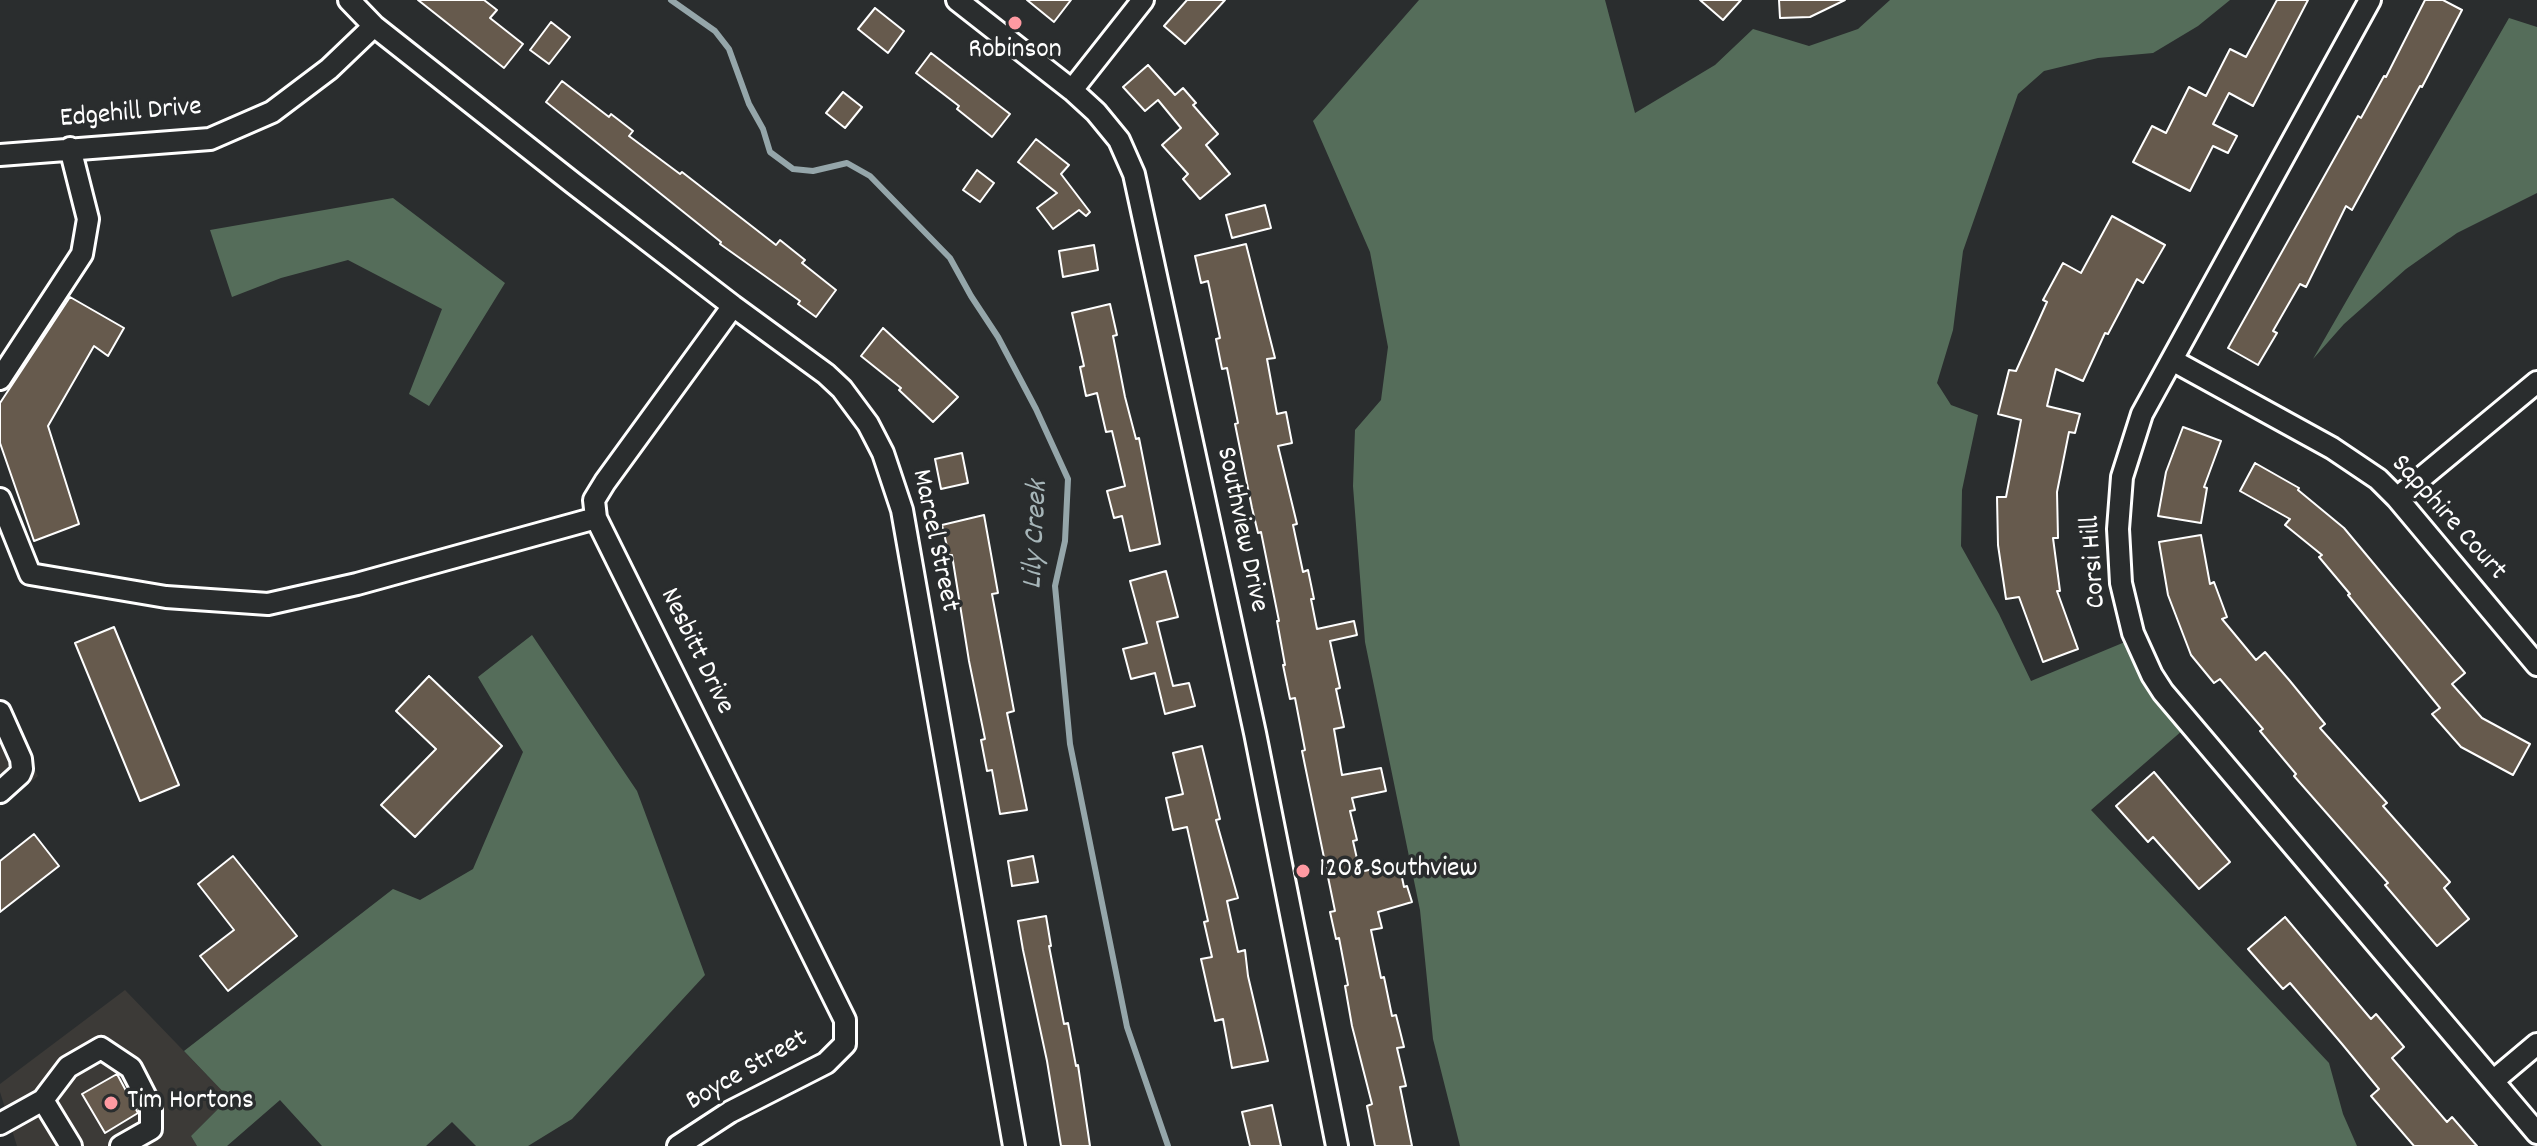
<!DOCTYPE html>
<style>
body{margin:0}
canvas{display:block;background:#2a2d2e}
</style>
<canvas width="2537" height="1146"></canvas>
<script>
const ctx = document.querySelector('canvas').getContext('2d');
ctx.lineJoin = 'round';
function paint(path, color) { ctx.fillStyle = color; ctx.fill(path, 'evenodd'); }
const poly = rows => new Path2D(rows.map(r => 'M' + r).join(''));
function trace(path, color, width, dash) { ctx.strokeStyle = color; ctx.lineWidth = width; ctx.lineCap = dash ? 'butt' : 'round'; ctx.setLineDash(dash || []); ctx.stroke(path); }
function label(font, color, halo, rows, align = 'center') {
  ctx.font = font + ' Dekko,sans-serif'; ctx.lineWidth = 7; ctx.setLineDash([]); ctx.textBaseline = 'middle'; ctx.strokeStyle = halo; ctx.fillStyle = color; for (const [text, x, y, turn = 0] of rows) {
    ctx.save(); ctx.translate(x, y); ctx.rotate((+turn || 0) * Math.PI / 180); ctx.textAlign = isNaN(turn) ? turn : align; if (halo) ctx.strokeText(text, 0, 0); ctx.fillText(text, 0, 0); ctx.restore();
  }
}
paint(poly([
 [0,709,38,776,0,807],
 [125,990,229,1098,191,1136,197,1146,17,1146,0,1092,0,1084]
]), '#3c3a37');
paint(poly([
 [1419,0,1605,0,1635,113,1715,65,1753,29,1809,46,1858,29,1890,0,2230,0,2198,26,2153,53,2098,58,2044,71,2018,94,1963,251,1953,330,1937,383,1951,405,1978,415,1962,490,1961,546,1999,614,2031,681,2137,637,2191,723,2091,810,2329,1063,2343,1114,2357,1146,1460,1146,1433,1039,1420,910,1365,642,1353,486,1355,430,1381,400,1388,347,1370,252,1313,121],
 [2509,18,2537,27,2537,193,2457,233,2406,269,2344,324,2313,359],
 [393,198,505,283,429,406,409,394,442,309,348,260,281,278,232,297,210,230],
 [532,635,637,791,705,975,572,1119,528,1146,476,1146,452,1122,426,1146,322,1146,280,1100,227,1146,197,1146,191,1136,229,1098,184,1051,393,889,420,900,473,869,523,752,478,677]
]), '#556d5a');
trace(poly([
 [671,0,715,31,729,49,749,104,763,129,770,152,793,169,813,171,847,163,870,176,950,258,971,296,998,337,1036,409,1068,479,1065,541,1055,586,1070,744,1127,1027,1168,1146]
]), '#95a6aa', 6);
const building = poly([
 [418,0,484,0,497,10,490,18,523,44,504,68,418,0],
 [1027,0,1071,0,1054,22,1027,0],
 [1187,0,1225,0,1185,44,1164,26,1187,0],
 [1700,0,1741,0,1723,20,1700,0],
 [1779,0,1845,0,1810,17,1780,18,1779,0],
 [2277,0,2308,0,2253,106,2229,93,2213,124,2237,136,2228,153,2213,146,2190,191,2133,162,2152,126,2166,133,2189,87,2206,96,2230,49,2246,57,2277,0],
 [2425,0,2443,0,2462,10,2422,87,2420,86,2352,210,2346,206,2306,287,2300,284,2273,331,2277,333,2258,365,2228,348,2358,116,2361,118,2384,76,2386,77,2425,0],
 [875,8,904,31,888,53,858,29,875,8],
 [551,22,570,37,549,64,530,50,551,22],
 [931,53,1010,114,992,137,957,109,959,106,916,73,931,53],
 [1148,65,1175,95,1183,88,1196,103,1193,105,1218,134,1206,145,1230,174,1200,199,1183,179,1188,174,1162,145,1181,128,1158,100,1145,111,1123,87,1148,65],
 [562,81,609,117,611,114,633,131,629,136,680,174,682,172,776,245,780,240,805,260,802,263,836,290,816,317,798,304,800,301,720,244,721,242,546,102,562,81],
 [843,92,862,107,845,128,826,113,843,92],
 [1036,139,1069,165,1061,174,1090,212,1086,216,1079,210,1053,229,1037,208,1057,193,1018,162,1036,139],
 [977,170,994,183,980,202,963,190,977,170],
 [1265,205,1271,228,1232,238,1226,215,1265,205],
 [2112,216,2165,245,2143,283,2137,279,2108,334,2105,333,2083,381,2056,369,2047,406,2080,414,2075,433,2069,432,2057,492,2058,538,2053,538,2060,591,2057,591,2078,649,2043,662,2019,597,2006,599,1998,545,1997,497,2006,497,2021,420,1998,414,2009,370,2016,371,2047,302,2043,300,2063,263,2081,273,2112,216],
 [1246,244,1275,358,1267,359,1277,414,1286,412,1292,443,1278,446,1297,524,1293,525,1303,572,1308,570,1314,599,1311,599,1317,629,1354,621,1357,635,1330,641,1340,688,1336,689,1344,727,1334,729,1342,775,1381,768,1386,791,1352,798,1355,810,1350,811,1357,840,1353,841,1360,872,1399,863,1404,887,1407,886,1412,902,1378,912,1382,928,1371,930,1381,978,1384,977,1392,1016,1396,1015,1404,1047,1397,1048,1406,1086,1400,1087,1412,1146,1375,1146,1367,1106,1372,1104,1352,1026,1345,986,1348,985,1339,938,1336,939,1330,912,1335,911,1302,751,1305,750,1295,698,1290,699,1283,665,1285,665,1277,621,1279,621,1261,532,1258,533,1252,508,1235,424,1238,423,1227,368,1222,369,1216,339,1220,338,1208,281,1201,283,1195,256,1246,244],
 [1094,245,1098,270,1063,277,1059,251,1094,245],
 [70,297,124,328,108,356,94,346,48,426,79,524,34,541,0,443,0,403,70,297],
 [1110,304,1117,335,1113,336,1125,397,1136,439,1139,438,1160,544,1130,551,1122,516,1114,518,1107,491,1125,486,1112,431,1106,432,1097,393,1086,396,1080,367,1084,366,1072,313,1110,304],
 [883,328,958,397,933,422,899,390,901,388,861,356,883,328],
 [2183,427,2221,441,2204,487,2207,488,2201,523,2158,516,2166,472,2183,427],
 [962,453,968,483,941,489,935,459,962,453],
 [2255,463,2299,488,2298,490,2344,528,2465,673,2452,684,2482,718,2530,744,2513,775,2461,747,2432,714,2440,708,2348,595,2350,594,2319,557,2322,555,2285,525,2290,519,2240,491,2255,463],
 [984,515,998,593,992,594,1014,711,1007,713,1027,810,1000,814,992,770,987,771,981,740,985,739,969,661,952,555,949,555,942,525,984,515],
 [2201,535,2210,584,2214,582,2227,617,2222,619,2256,660,2265,652,2290,681,2325,724,2320,728,2387,803,2383,806,2450,882,2444,888,2469,919,2437,946,2385,885,2388,883,2294,776,2296,774,2260,731,2263,729,2220,679,2214,683,2191,655,2168,595,2159,542,2201,535],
 [1166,571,1178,617,1157,622,1173,686,1189,683,1195,706,1165,714,1155,673,1131,679,1123,649,1147,643,1130,581,1166,571],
 [114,627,179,785,140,801,75,643,114,627],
 [429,676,502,746,415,837,381,805,436,749,396,711,429,676],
 [1202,746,1220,819,1216,820,1238,898,1227,901,1238,952,1245,950,1248,976,1268,1061,1232,1068,1223,1019,1215,1021,1201,959,1212,957,1204,922,1208,921,1187,827,1173,830,1166,798,1183,794,1173,753,1202,746],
 [2154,772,2230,862,2199,889,2153,837,2148,842,2116,806,2154,772],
 [34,834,59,866,0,912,0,861,34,834],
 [233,856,297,936,228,991,200,956,234,930,198,884,233,856],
 [1033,856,1038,882,1012,886,1008,861,1033,856],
 [1046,916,1051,946,1049,946,1064,1024,1068,1023,1076,1066,1078,1065,1090,1146,1061,1146,1047,1061,1023,950,1018,921,1046,916],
 [2285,917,2371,1019,2376,1014,2404,1047,2392,1058,2447,1122,2452,1117,2477,1146,2414,1146,2371,1096,2379,1089,2342,1044,2290,983,2283,989,2248,949,2285,917],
 [117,1074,138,1113,105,1133,82,1094,117,1074],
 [1272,1105,1281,1146,1250,1146,1242,1112,1272,1105]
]);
paint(building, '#665a4d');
trace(building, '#fff', 2);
const minor = poly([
 [349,0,374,26,573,183,733,306,826,374,842,389,868,424,883,453,902,510,1014,1146],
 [957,0,1072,90,1096,112,1119,140,1134,174,1255,733,1337,1146],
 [2370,0,2142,414,2122,477,2118,529,2121,583,2133,633,2152,675,2163,692,2537,1133],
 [1072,90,1143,0],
 [0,155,210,139,272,112,329,69,374,26],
 [2172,360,2332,448,2378,479,2397,498,2537,665],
 [0,379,82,254,88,219,70,148],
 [2397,498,2537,382],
 [0,499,30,574,166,597,268,604,357,584,596,518],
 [0,712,21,759,22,769,20,774,0,792],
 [2493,1081,2537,1044],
 [43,1100,71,1146],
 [0,1124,43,1100,68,1067,101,1048,131,1068,151,1107,151,1129,121,1146],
 [678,1146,730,1112,826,1063,845,1044,845,1020,596,518,594,500,605,482,733,306]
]);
trace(minor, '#fff', 26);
trace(minor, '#2a2d2e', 20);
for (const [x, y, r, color] of [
 [1015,23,8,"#ff9aa2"],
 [1303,871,8,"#ff9aa2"],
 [111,1103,8,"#ff9aa2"]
]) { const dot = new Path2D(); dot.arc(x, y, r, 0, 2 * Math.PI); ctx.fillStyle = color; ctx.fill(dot); trace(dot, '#2a2d2e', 3); }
label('28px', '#fff', '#2a2d2e', [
 ["Robinson",1015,52,"center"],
 ["1208 Southview",1319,871],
 ["Tim Hortons",127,1103]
], 'left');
label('28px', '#fff', '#2a2d2e', [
 ["Edgehill Drive",131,115,-5],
 ["Sapphire Court",2447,519,48],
 ["Southview Drive",1240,530,78],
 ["Marcel Street",933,541,78],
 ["Corsi Hill",2096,562,-94],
 ["Nesbitt Drive",695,652,64],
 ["Boyce Street",748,1072,-30]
]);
label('italic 30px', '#a6b5b8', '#2a2d2e', [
 ["Lily Creek",1038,535,-87]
]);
</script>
